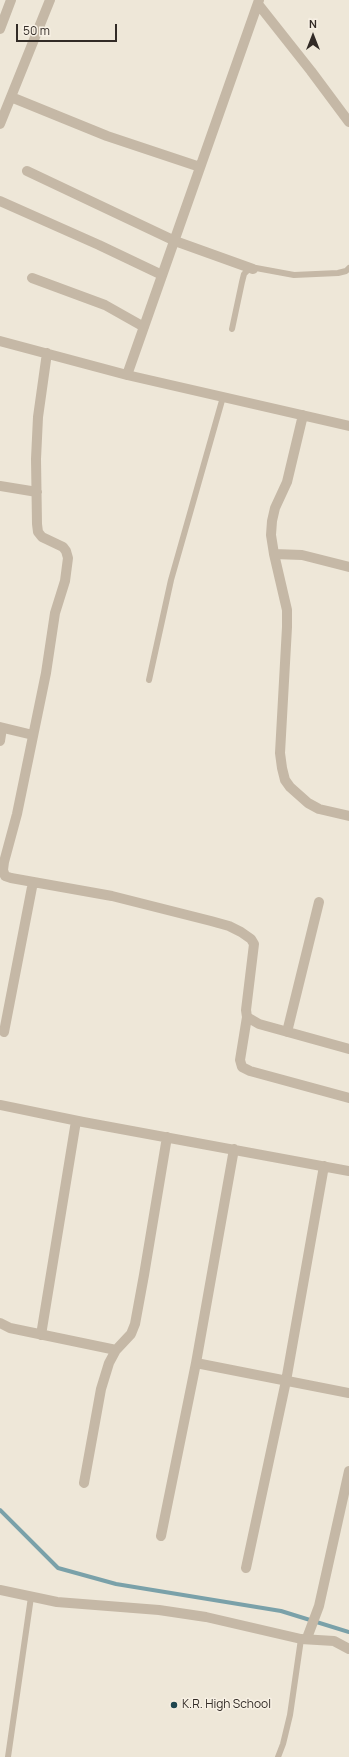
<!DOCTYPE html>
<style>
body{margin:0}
#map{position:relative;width:349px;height:1757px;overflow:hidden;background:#eee7d8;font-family:Manrope,sans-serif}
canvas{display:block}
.north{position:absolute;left:293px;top:16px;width:40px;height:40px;-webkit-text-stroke:3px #f7f0e4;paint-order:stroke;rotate:0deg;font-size:11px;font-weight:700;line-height:16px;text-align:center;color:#322b26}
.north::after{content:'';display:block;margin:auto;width:14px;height:18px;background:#322b26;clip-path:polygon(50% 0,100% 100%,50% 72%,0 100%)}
.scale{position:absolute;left:16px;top:24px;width:101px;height:18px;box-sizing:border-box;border:2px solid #322b26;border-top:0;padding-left:5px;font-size:12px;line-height:14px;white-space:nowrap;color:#322b26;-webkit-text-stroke:3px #f7f0e4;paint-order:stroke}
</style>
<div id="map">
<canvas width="349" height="1757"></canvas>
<div class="north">N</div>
<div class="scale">50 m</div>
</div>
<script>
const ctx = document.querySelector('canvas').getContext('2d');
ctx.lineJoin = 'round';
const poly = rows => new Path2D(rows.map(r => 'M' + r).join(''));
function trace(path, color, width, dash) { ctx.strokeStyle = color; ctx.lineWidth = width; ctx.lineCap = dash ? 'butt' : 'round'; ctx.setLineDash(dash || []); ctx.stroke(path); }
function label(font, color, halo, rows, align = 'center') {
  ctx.font = font + ' Manrope,sans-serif'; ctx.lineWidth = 3; ctx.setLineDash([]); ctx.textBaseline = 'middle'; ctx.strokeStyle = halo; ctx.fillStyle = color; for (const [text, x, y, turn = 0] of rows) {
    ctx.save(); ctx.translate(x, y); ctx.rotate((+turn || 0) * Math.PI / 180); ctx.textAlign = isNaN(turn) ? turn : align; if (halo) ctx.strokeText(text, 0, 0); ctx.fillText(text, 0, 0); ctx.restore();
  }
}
trace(poly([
 [0,1510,58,1568,116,1584,281,1611,349,1632]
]), '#7aa1a9', 4);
trace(poly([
 [232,329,242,282,244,274,249,269,256,268,294,275,338,273,346,271,349,268],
 [149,680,171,580,223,397],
 [8,1757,31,1597],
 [278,1757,283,1744,290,1715,301,1639]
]), '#c5b8a6', 6);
trace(poly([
 [258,4,311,71,349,122],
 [0,29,11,0],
 [11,97,107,136,200,167],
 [0,124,50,0],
 [27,171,175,241,253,269],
 [0,201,99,245,162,275],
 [32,278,105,305,144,327],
 [0,341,127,375,349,426],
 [47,353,38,417,36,459,37,524,38,532,42,537,63,547,66,551,68,558,65,581,55,613,46,673,17,814,4,862,3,870,5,876,11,878,112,896,211,921,229,926,241,932,251,939,254,944,246,1010,247,1017,259,1024,349,1049],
 [127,375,259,0],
 [303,415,287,482,275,508,272,521,271,535,274,554,287,610,287,627,280,753,282,768,285,780,290,787,308,803,319,809,349,816],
 [0,486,37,492],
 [274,554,302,555,349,567],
 [0,727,33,735],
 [0,741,2,728],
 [247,1017,240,1060,242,1067,250,1071,349,1098],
 [4,1032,33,882],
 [287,1032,319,902],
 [0,1105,83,1122,349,1171],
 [0,1323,10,1328,116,1350],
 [41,1335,76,1121],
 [196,1363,349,1393],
 [84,1483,101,1389,109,1363,116,1350,131,1334,135,1324,144,1275,167,1137],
 [161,1536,196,1363,234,1149],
 [246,1568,286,1381,324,1166],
 [0,1590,57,1602,159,1610,206,1617,301,1639,334,1641,349,1649],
 [307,1638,319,1606,349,1471]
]), '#c5b8a6', 10);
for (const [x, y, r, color] of [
 [174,1705,4,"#1f464f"]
]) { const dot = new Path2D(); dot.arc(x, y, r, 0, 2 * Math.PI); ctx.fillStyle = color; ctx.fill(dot); trace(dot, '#f7f0e4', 1.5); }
label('12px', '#322b26', '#f7f0e4', [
 ["K.R. High School",182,1705]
], 'left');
</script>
